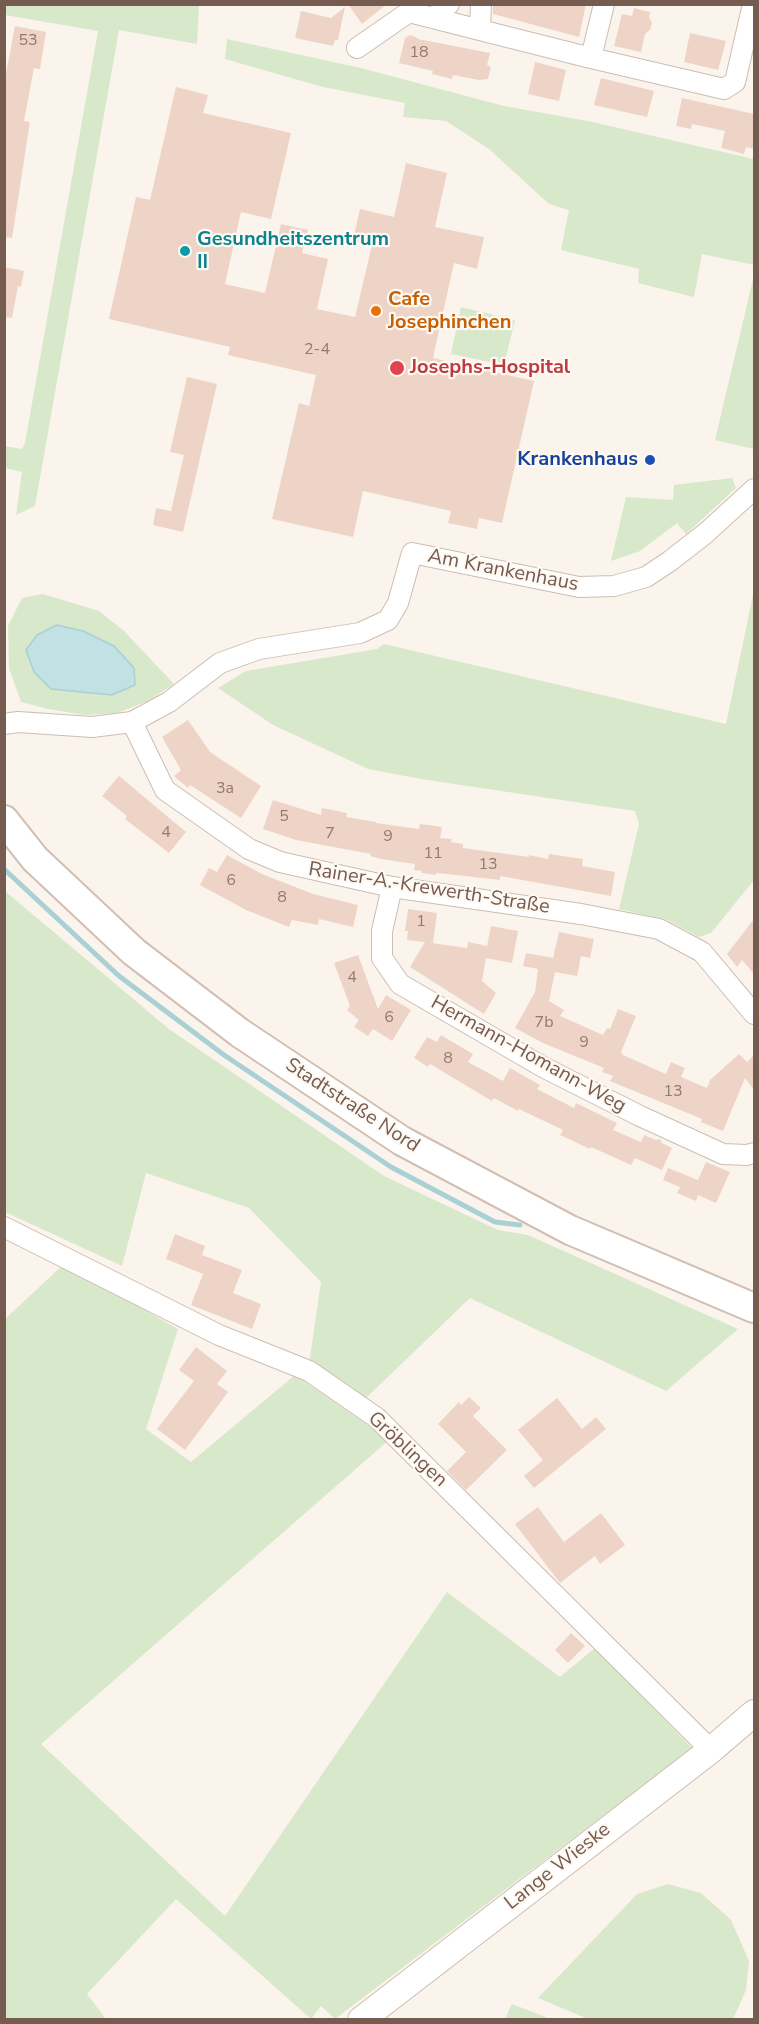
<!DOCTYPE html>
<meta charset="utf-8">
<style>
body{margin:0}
#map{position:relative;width:759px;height:2024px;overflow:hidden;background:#fbf4ec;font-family:"Nunito Sans",sans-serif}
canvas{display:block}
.frame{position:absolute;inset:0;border:6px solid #755b50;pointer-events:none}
</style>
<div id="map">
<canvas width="759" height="2024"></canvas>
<div class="frame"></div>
</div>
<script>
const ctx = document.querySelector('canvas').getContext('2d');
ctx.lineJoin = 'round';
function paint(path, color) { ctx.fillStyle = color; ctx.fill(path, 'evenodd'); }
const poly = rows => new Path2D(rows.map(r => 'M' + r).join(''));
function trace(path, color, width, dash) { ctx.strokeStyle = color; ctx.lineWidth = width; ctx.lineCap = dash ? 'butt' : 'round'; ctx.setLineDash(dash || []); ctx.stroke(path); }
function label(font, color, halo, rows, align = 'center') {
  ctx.font = font + ' "Nunito Sans",sans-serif'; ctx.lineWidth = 4.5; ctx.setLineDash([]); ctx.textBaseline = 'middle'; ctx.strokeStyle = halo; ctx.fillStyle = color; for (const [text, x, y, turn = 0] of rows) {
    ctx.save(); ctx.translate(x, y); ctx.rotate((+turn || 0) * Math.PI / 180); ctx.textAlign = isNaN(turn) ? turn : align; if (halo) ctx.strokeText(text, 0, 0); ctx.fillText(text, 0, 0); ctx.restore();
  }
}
paint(poly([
 [5,4,199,5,197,44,119,30,35,506,16,515,22,472,5,468,5,446,22,449,25,443,98,31,5,15],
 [227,39,361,68,504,106,588,121,754,159,754,265,702,254,694,297,638,283,639,269,561,250,569,210,549,204,489,149,446,121,403,117,405,103,323,87,225,59],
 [754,275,754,449,715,440],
 [461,307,515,320,504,365,451,354],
 [732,478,736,488,686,534,677,523,640,551,611,561,626,497,673,500,674,485],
 [754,590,754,880,711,933,699,937,667,920,619,909,639,824,635,811,421,779,368,769,273,725,218,688,246,671,377,649,384,644,726,724],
 [43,594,99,611,124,631,174,684,148,701,117,713,85,715,48,709,21,702,9,668,8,626,22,598],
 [5,891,169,1029,384,1176,498,1230,528,1235,738,1329,666,1391,470,1298,365,1399,338,1379,309,1364,321,1282,249,1208,146,1173,122,1266,5,1212,4,1050,6,1041,4,1040],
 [64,1264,178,1329,146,1429,191,1462,295,1375,389,1440,41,1744,225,1916,447,1592,560,1677,595,1648,692,1748,335,2019,321,2006,311,2019,176,1899,87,1994,106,2019,5,2020,5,1319],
 [668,1884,701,1893,731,1920,749,1961,746,1990,733,2019,588,2019,538,1998,637,1894],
 [512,2004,551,2019,505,2019]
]), '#d8e8cb');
const water = poly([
 [57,625,83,631,114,646,134,668,135,685,112,695,51,689,34,672,26,650,37,635,57,625]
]);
paint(water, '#c1e1e4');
trace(water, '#a8d0d5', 1.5);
trace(poly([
 [4,869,119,976,224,1055,391,1167,495,1222,520,1225]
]), '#a8d0d5', 5);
paint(poly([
 [348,4,387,4,362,24],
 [493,4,586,4,579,37,493,14],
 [345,7,338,40,335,40,333,46,295,38,301,11,331,18],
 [634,8,650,12,649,17,652,23,650,30,645,34,641,52,614,46,622,14,632,16],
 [15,26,46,32,40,69,34,68,24,121,30,122,12,238,4,237,4,84],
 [690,33,726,41,718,70,684,62],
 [410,35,416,37,418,39,490,53,487,65,491,67,488,79,479,80,453,75,452,79,432,74,433,71,399,63,405,38],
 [535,62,566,70,559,101,528,94],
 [601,78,654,91,647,117,594,105],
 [176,87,208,95,203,113,291,133,271,219,241,212,225,284,265,293,281,224,308,230,302,253,328,259,317,309,355,317,372,245,353,240,360,209,394,217,406,163,447,173,435,227,484,237,477,269,454,263,433,358,534,381,502,523,479,518,477,529,448,523,451,511,363,491,353,537,272,519,299,403,309,406,316,375,228,355,230,347,109,319,136,197,150,200],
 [682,98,754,114,754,149,746,147,744,154,721,148,725,131,692,124,691,129,676,126],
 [4,267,24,271,21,287,18,286,12,318,4,317],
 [187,377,217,384,183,532,153,525,156,508,171,511,184,455,170,452],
 [188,720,210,752,261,786,241,818,190,785,188,788,174,776,181,770,162,737],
 [119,776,186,832,169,853,125,819,127,816,102,796],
 [273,800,321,815,322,808,347,813,346,817,376,822,376,823,419,829,420,824,442,827,440,838,452,839,451,842,463,844,463,848,529,857,529,855,548,859,549,854,583,859,582,866,615,872,611,896,500,876,500,880,447,874,436,873,436,875,422,873,422,871,414,870,415,864,381,859,370,856,371,854,296,840,263,829],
 [227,855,262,874,313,894,358,905,353,927,319,919,318,925,292,920,289,927,246,910,200,885,209,868,217,872],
 [408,909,437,913,433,943,407,940,408,931,405,931],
 [754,919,754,974,742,960,737,967,727,954],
 [491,926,518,931,512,963,486,958,482,981,496,993,484,1014,410,967,425,942,467,948,468,942,487,946],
 [559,932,594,939,590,958,581,956,577,976,555,972,549,1001,564,1010,560,1016,603,1035,607,1028,610,1029,618,1009,636,1016,621,1052,623,1055,666,1074,671,1062,685,1068,681,1077,707,1088,710,1080,739,1054,747,1062,754,1055,754,1090,745,1078,723,1131,701,1122,702,1119,610,1081,613,1076,602,1072,604,1068,543,1043,515,1028,535,992,538,969,523,966,526,953,553,958],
 [358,955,378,1009,386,995,411,1010,392,1041,373,1029,368,1036,354,1027,359,1020,347,1010,350,1006,334,963],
 [441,1035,473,1054,468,1062,503,1081,510,1068,540,1085,537,1089,574,1108,576,1103,617,1123,613,1130,641,1142,644,1135,656,1140,660,1139,662,1143,672,1148,662,1170,635,1158,631,1165,591,1147,590,1149,560,1135,563,1130,519,1109,518,1111,494,1098,492,1101,430,1064,428,1067,414,1058,427,1037,437,1042],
 [706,1162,730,1172,716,1203,698,1195,696,1201,677,1193,680,1187,663,1180,668,1168,698,1180],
 [175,1234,205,1246,202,1255,242,1270,233,1293,261,1304,252,1329,191,1305,203,1274,166,1259],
 [196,1347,227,1371,217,1384,228,1392,185,1450,157,1429,194,1381,179,1370],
 [469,1397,481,1408,473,1416,507,1450,466,1490,447,1471,466,1452,438,1424,459,1402,461,1405],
 [557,1398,582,1429,596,1417,606,1429,534,1488,524,1476,543,1460,518,1430],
 [538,1507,564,1542,601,1513,625,1545,600,1564,595,1556,560,1583,515,1524],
 [571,1633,585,1646,568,1663,555,1650]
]), '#eed4c6');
const minor = poly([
 [481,4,480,30,591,58],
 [604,4,591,58,724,89,735,82,753,4],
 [433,18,480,30],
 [357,48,409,12,433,18,449,4],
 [132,722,165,790,249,849,280,862,392,887,581,914,659,929,702,952,754,1014],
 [4,724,18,722,92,727,132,722,169,702,220,663,259,649,360,633,388,620,398,603,412,553,579,587,614,586,646,577,670,561,706,533,754,489],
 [392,887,382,931,382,958,400,984,543,1067,640,1116,723,1154,747,1155,754,1153],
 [4,1227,219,1335,309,1371,377,1418,711,1750]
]);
const tertiary = poly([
 [361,2020,711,1750,754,1713]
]);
const secondary = poly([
 [4,820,35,859,134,952,240,1033,402,1141,570,1230,754,1308]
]);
trace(minor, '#cdbdb2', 22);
trace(tertiary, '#cdbdb2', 28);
trace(secondary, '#d2beb2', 32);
trace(minor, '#fff', 20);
trace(tertiary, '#fff', 26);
trace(secondary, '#fff', 28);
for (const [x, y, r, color] of [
 [185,251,6,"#0f9aa8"],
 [376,311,6,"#e8710a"],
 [397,368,8,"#e0444e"],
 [650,460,6,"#1a4fb4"]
]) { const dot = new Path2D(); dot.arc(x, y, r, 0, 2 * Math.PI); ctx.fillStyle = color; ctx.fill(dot); trace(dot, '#fef9f2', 2); }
label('16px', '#93796e', null, [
 ["53",28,41],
 ["18",419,53],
 ["2-4",317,350],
 ["3a",225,789],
 ["5",284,817],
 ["4",166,833],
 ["7",330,834],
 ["9",388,837],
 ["11",433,854],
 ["13",488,865],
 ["6",231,881],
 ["8",282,898],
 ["1",421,922],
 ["4",352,978],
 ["6",389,1018],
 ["7b",544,1023],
 ["9",584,1043],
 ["8",448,1059],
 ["13",673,1092]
]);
label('bold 20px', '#0d838f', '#fef9f2', [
 ["Gesundheitszentrum",197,240],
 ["II",197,263]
], 'left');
label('bold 20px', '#c56008', '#fef9f2', [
 ["Cafe",388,300],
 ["Josephinchen",388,323]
], 'left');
label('bold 20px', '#be3a42', '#fef9f2', [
 ["Josephs-Hospital",410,368]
], 'left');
label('bold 20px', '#164399', '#fef9f2', [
 ["Krankenhaus",638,460]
], 'right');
label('20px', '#755b50', '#fef9f2', [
 ["Am Krankenhaus",503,571,11],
 ["Rainer-A.-Krewerth-Straße",429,889,9],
 ["Hermann-Homann-Weg",528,1055,29],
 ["Stadtstraße Nord",352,1106,33],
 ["Gröblingen",407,1450,43],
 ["Lange Wieske",558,1867,-38]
]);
</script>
